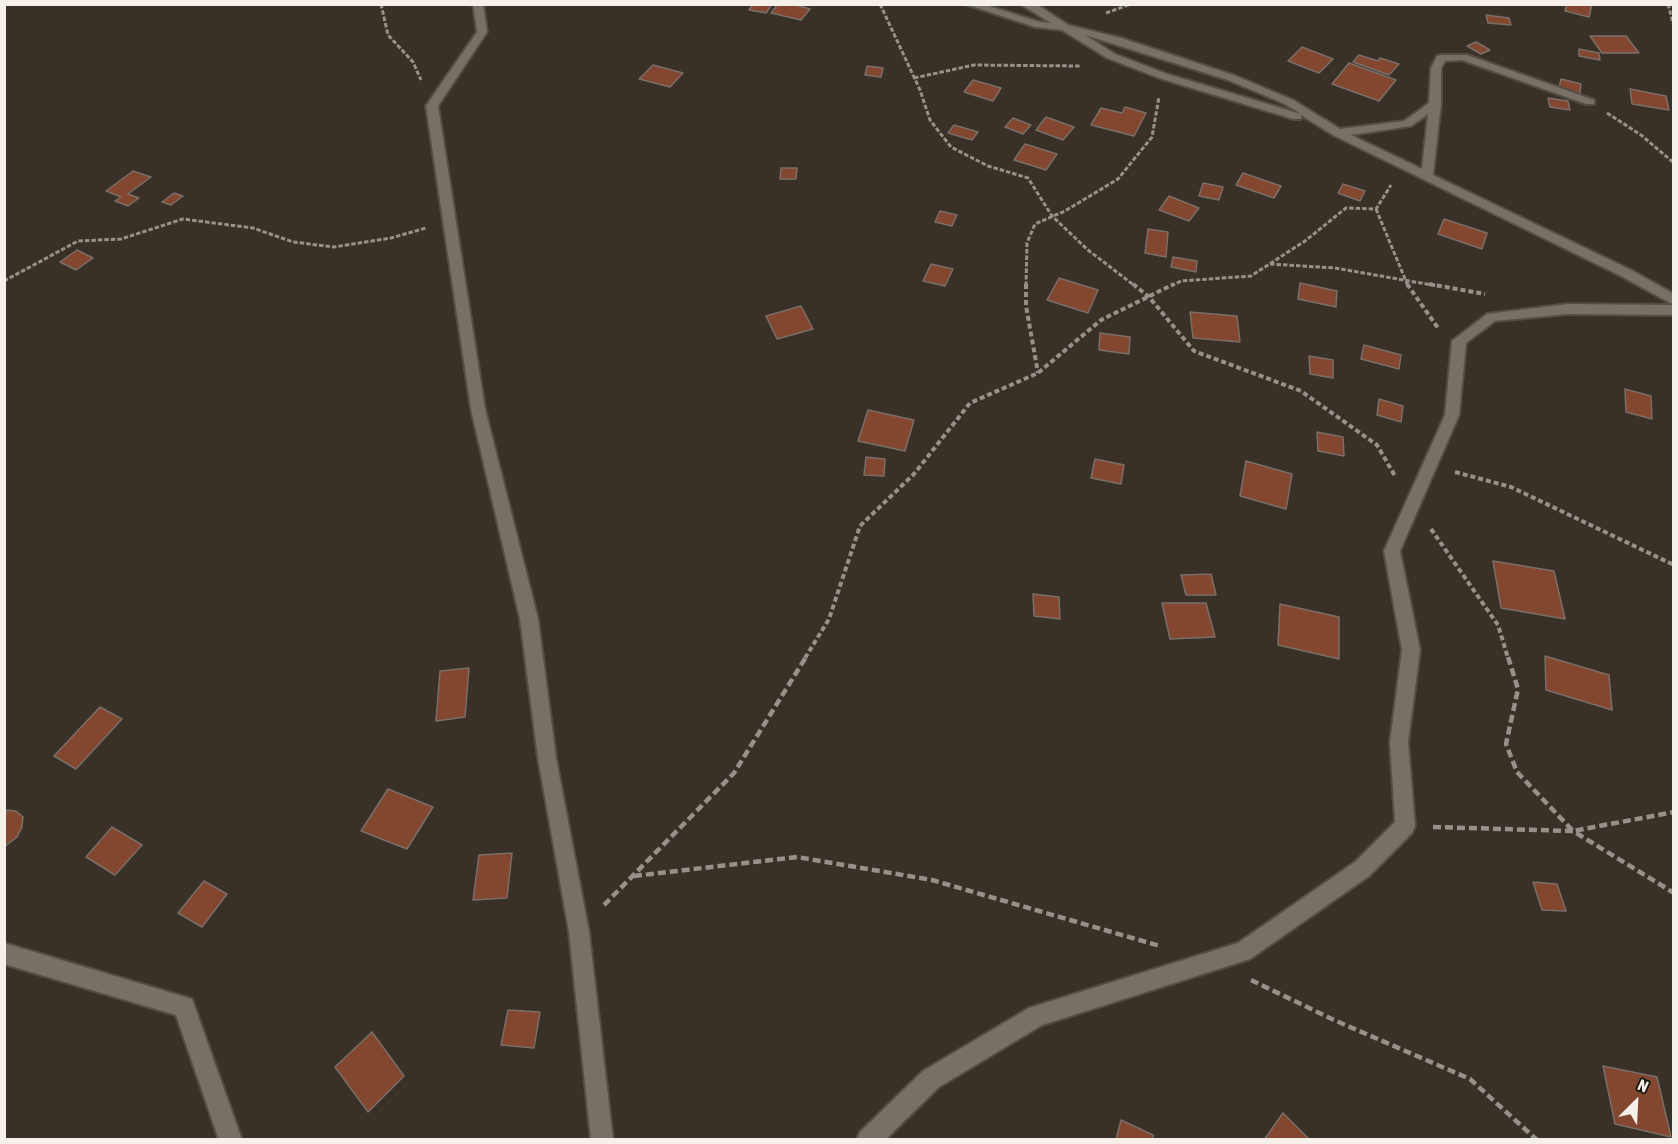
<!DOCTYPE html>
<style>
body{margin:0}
#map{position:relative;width:1678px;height:1144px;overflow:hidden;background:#393128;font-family:"Asap Condensed",sans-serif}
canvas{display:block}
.frame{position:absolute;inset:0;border:6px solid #f5f0ea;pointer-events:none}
.north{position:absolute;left:1606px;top:1072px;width:60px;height:60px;-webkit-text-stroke:4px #1d1a16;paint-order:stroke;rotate:24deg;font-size:16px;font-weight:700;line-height:24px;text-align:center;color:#f5f0ea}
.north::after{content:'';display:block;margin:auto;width:21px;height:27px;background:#f5f0ea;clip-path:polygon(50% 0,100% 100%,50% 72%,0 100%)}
</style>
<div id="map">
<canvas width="1678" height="1144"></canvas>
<div class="frame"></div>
<div class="north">N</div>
</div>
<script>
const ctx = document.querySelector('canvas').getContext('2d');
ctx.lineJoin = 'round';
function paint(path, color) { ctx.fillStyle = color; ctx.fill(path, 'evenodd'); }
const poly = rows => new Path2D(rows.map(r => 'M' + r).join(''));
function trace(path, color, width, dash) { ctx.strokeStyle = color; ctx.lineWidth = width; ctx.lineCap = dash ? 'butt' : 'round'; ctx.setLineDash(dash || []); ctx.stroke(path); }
const building = poly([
 [753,4,772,4,766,13,749,10,753,4],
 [778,4,792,4,810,9,801,20,771,13,778,4],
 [1567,4,1592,4,1589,17,1565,11,1567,4],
 [1486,15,1509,18,1511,25,1488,23,1486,15],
 [1590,36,1626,36,1639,53,1602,53,1590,36],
 [1476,42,1490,50,1481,54,1467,46,1476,42],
 [1302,47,1333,59,1319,73,1288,61,1302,47],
 [1579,49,1599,53,1600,60,1579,56,1579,49],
 [1359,55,1378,61,1380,58,1399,64,1389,75,1353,62,1359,55],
 [1349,63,1396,80,1379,101,1332,84,1349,63],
 [653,65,683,73,670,87,639,79,653,65],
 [867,66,883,68,881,77,865,75,867,66],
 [1561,79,1581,84,1580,93,1559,88,1561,79],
 [973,80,1001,88,993,101,964,92,973,80],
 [1630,89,1666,96,1669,110,1632,104,1630,89],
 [1548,98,1568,101,1570,110,1550,107,1548,98],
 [1125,107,1146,113,1134,136,1091,125,1101,108,1122,113,1125,107],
 [1046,117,1074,127,1063,140,1036,130,1046,117],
 [1013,118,1031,125,1023,134,1005,127,1013,118],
 [954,125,978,132,972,140,948,133,954,125],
 [1025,144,1057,154,1046,170,1014,160,1025,144],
 [781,168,797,168,796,179,780,179,781,168],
 [133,171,151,177,128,194,139,198,128,206,115,201,121,197,106,191,133,171],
 [1243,173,1281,186,1274,198,1236,185,1243,173],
 [1203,183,1223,187,1219,200,1199,196,1203,183],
 [1343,184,1365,191,1360,201,1338,193,1343,184],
 [174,193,183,196,171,205,162,202,174,193],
 [1169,196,1199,208,1189,221,1159,210,1169,196],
 [940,211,957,215,952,226,935,222,940,211],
 [1444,219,1487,233,1482,249,1438,234,1444,219],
 [1148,229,1168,232,1166,257,1145,253,1148,229],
 [77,250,93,258,76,270,60,262,77,250],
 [1173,257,1197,261,1196,272,1171,267,1173,257],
 [931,264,953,269,945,286,923,281,931,264],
 [1059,278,1098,290,1088,313,1047,300,1059,278],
 [1300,283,1337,291,1336,307,1298,299,1300,283],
 [801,306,813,329,777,339,766,316,801,306],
 [1190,312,1237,316,1240,342,1193,338,1190,312],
 [1100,333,1130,337,1129,354,1099,350,1100,333],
 [1364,345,1401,355,1399,369,1361,359,1364,345],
 [1309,356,1333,360,1333,378,1310,374,1309,356],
 [1625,389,1651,396,1652,419,1626,412,1625,389],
 [1379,399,1403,406,1401,422,1377,415,1379,399],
 [868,410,914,420,905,451,858,441,868,410],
 [1317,432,1343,437,1344,456,1318,451,1317,432],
 [866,457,885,459,884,476,864,475,866,457],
 [1095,459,1124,465,1121,484,1091,478,1095,459],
 [1246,461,1292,474,1286,509,1240,496,1246,461],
 [1493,561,1554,571,1565,619,1501,608,1493,561],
 [1211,574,1216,595,1186,595,1181,575,1211,574],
 [1033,594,1059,597,1060,619,1034,616,1033,594],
 [1162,603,1206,603,1215,637,1170,639,1162,603],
 [1280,604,1339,617,1339,659,1278,645,1280,604],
 [1545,656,1609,675,1612,710,1546,690,1545,656],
 [469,668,465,717,436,721,440,671,469,668],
 [100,707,122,719,76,769,54,756,100,707],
 [388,789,433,807,407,849,361,831,388,789],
 [6,810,16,811,23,817,22,827,17,837,4,847,6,810],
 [112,827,142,845,115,875,86,857,112,827],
 [512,853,507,898,473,900,479,855,512,853],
 [204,881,227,894,202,927,178,913,204,881],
 [1533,882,1557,884,1566,911,1542,910,1533,882],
 [508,1010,540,1012,534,1048,501,1045,508,1010],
 [372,1032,404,1076,368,1112,335,1067,372,1032],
 [1603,1066,1657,1077,1671,1137,1615,1124,1603,1066],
 [1283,1113,1310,1140,1264,1140,1283,1113],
 [1121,1120,1153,1135,1153,1140,1116,1140,1121,1120]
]);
paint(building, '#834730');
trace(building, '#7b6e69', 1.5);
const minor = poly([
 [473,4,483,4,487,32,438,106,485,409,538,619,556,758,589,932,613,1140,591,1140,569,932,538,758,520,619,471,409,426,106,477,32,473,4],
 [965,4,982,4,1040,22,1051,23,1020,4,1036,4,1068,25,1121,38,1236,76,1293,100,1340,129,1404,121,1429,103,1431,68,1437,56,1441,55,1467,55,1594,100,1594,104,1586,104,1462,60,1445,61,1441,68,1441,104,1433,175,1631,270,1674,294,1674,305,1621,276,1333,135,1301,115,1301,119,1293,119,1159,78,1107,58,1062,30,1035,27,965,4],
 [1085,35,1228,80,1285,104,1301,114,1167,74,1115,54,1085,35],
 [1428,114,1422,169,1351,135,1411,126,1428,114],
 [1568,304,1674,305,1674,315,1568,314,1495,321,1466,343,1459,415,1400,551,1420,650,1408,742,1415,826,1412,833,1369,876,1250,959,1042,1025,939,1087,885,1140,857,1140,860,1132,923,1071,1029,1008,1238,943,1355,862,1395,822,1390,742,1402,650,1384,551,1445,415,1452,341,1487,314,1568,304],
 [4,943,192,999,242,1140,219,1140,176,1015,7,965,4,964,4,943]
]);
trace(minor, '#534d45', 4);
trace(poly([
 [381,4,388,35,413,62,421,80],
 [880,4,920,90,930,120,951,147,988,166,1028,178,1052,216,1088,250,1135,286],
 [1668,4,1674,27],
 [1106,13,1131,4],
 [914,78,974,65,1080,66],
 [1607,113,1641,135,1674,163],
 [1376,209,1408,286],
 [1270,264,1335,268,1438,286],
 [4,281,78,241,121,239,183,219,253,228,293,242,334,247,391,238,426,228],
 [1026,286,1027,243,1035,224,1065,211,1118,179,1152,137,1159,97],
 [1171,286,1181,281,1251,276,1305,241,1346,208,1376,209,1391,185]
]), '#979189', 3, [4.5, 2]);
trace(poly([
 [1026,284,1026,306,1038,373],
 [1133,284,1149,297,1194,351,1301,391,1377,445,1395,476],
 [1407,284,1438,328],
 [1429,284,1485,294],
 [1455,472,1511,487,1674,565],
 [1431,529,1498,625,1508,658],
 [805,658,829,619,860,526,914,474,970,403,1038,373,1101,320,1174,284]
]), '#979189', 4, [5, 3]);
trace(poly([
 [1508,657,1518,689,1506,744,1517,772,1573,831,1674,812],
 [1433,827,1573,831,1674,893],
 [634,876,797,857,932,880,1160,946],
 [604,905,734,773,806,657],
 [1251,980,1334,1020,1470,1079,1537,1140]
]), '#979189', 4.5, [8, 4]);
paint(minor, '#786f65');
</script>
